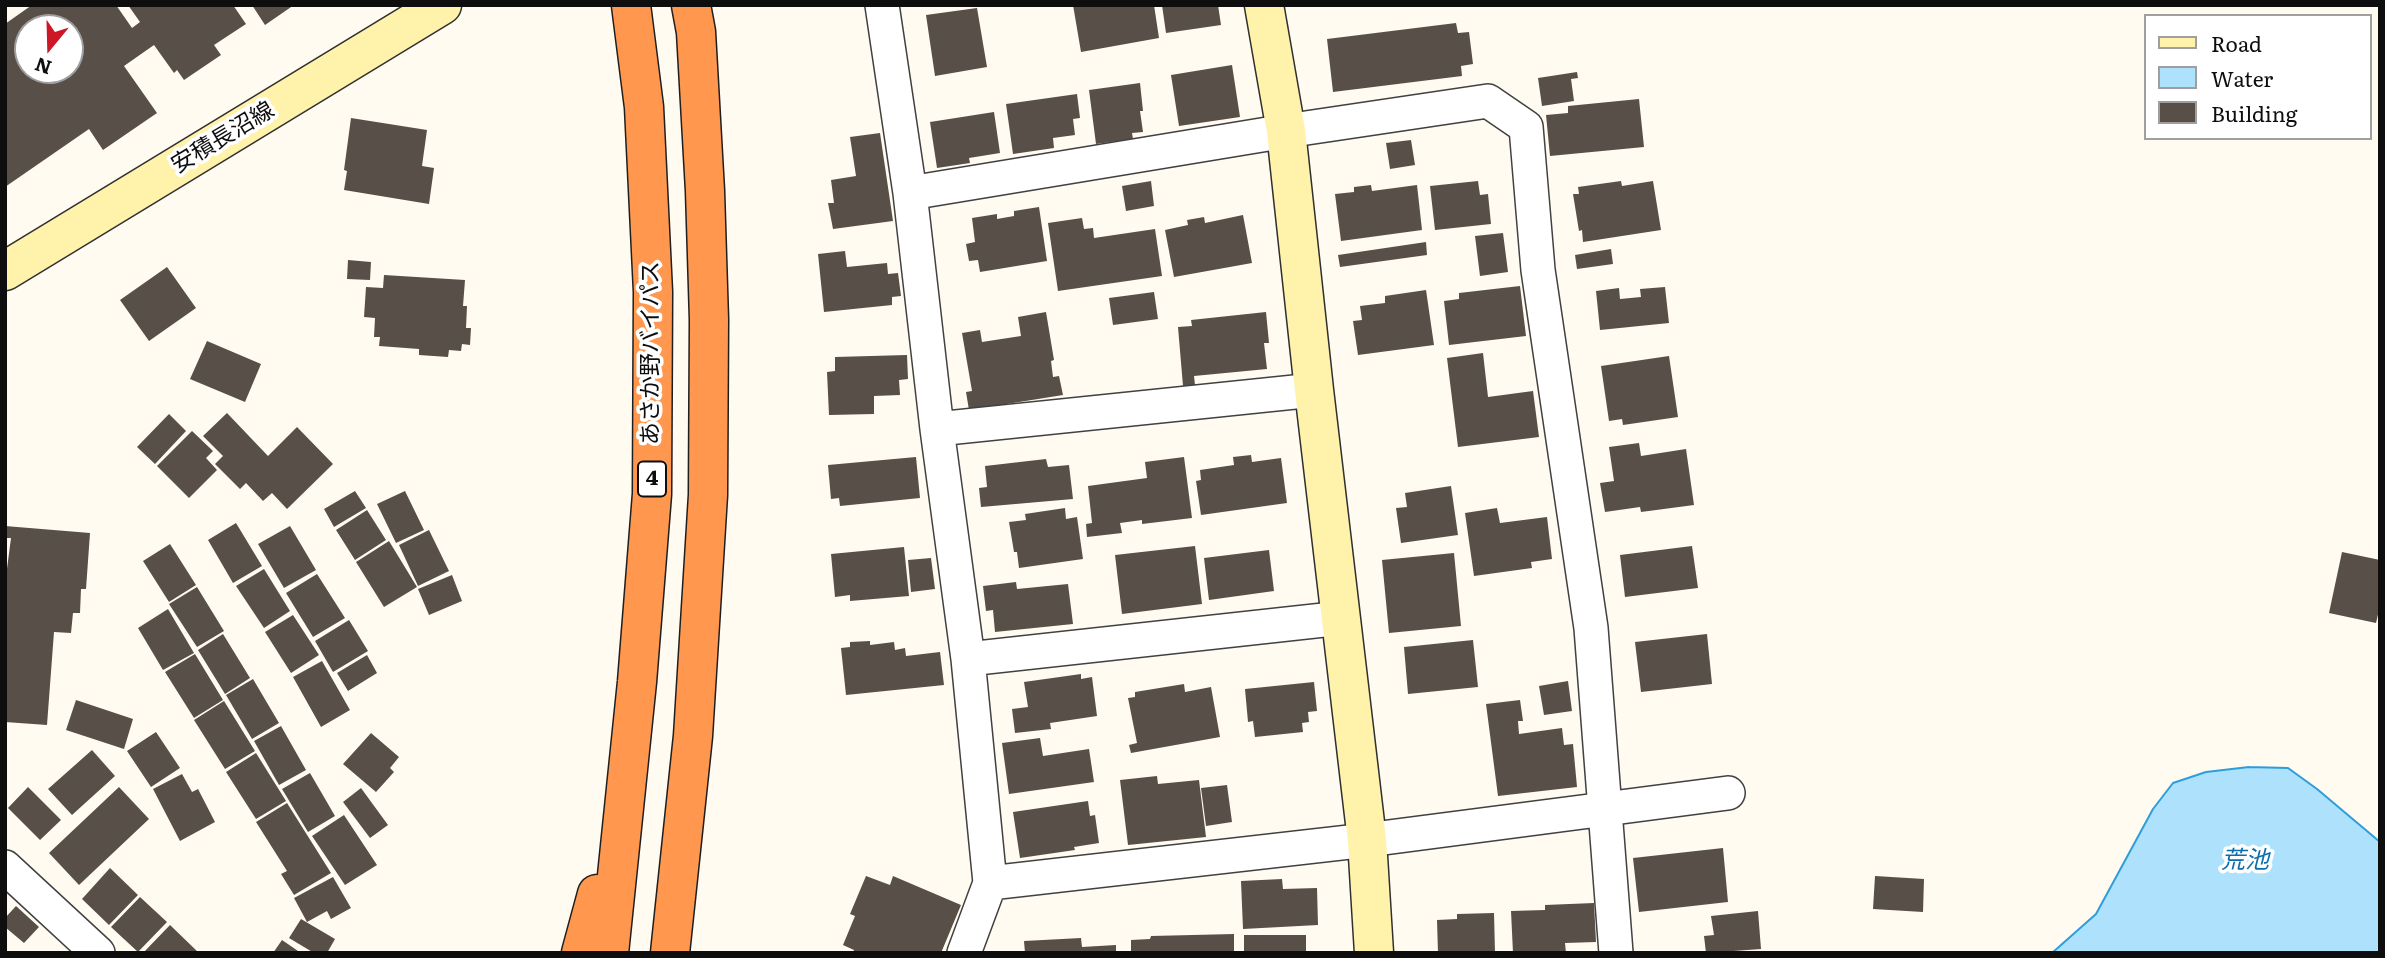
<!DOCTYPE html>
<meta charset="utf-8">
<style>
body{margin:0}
#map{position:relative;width:2385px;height:958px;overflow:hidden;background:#fffbf0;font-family:Literata,serif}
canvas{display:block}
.frame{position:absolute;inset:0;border:7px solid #0e0e0e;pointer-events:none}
.legend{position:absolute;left:2144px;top:14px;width:228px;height:126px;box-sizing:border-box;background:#fff;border:2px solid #9f9f9f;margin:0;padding:9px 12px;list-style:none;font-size:21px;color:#0e0e0e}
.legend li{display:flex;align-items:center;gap:14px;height:35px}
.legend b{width:35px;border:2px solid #9f9f9f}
.north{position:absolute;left:14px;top:14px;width:70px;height:70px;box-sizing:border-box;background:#fff;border:2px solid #9f9f9f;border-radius:50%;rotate:199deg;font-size:19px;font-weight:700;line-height:28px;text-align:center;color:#0e0e0e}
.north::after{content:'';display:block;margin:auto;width:24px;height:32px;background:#cd1727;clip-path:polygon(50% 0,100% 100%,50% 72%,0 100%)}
</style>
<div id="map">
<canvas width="2385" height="958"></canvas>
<div class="frame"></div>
<ul class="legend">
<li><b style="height:9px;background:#fff2ab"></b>Road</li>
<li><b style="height:19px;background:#aee2fc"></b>Water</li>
<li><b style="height:19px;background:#584f49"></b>Building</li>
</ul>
<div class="north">N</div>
</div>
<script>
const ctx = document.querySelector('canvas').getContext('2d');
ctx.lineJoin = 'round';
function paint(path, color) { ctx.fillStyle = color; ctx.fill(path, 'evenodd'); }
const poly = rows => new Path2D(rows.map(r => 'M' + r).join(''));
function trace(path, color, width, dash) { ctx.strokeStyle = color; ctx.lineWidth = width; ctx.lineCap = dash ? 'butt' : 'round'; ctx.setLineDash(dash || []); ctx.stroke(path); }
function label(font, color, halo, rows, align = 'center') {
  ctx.font = font + ' Literata,"Noto Sans JP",serif'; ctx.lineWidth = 7; ctx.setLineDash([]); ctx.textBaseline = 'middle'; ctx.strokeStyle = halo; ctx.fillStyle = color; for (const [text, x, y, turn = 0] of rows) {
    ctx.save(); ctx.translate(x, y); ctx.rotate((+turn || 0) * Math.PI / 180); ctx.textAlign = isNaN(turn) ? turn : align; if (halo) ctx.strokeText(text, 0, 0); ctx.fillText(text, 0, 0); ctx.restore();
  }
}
const water = poly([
 [2249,767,2288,768,2317,789,2380,842,2380,953,2052,953,2096,914,2153,809,2173,783,2206,772,2249,767]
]);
paint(water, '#aee2fc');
trace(water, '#2e9ddb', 2);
paint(poly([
 [32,5,116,5,132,28,140,22,128,5,233,5,246,24,214,45,221,55,184,80,177,70,174,73,154,45,124,66,157,113,103,150,89,129,5,187,5,24],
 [28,28,70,28,70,70,28,70],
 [252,5,294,5,265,25],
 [1073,5,1135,5,1135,7,1154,5,1159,38,1081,52],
 [1162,5,1218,5,1221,25,1166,33],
 [977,8,987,67,935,76,926,15],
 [1456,23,1458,33,1469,32,1473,64,1461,66,1462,76,1333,92,1327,39],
 [1232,65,1240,117,1179,126,1171,75],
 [1577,72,1578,78,1571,79,1574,101,1542,106,1538,78],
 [1140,83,1143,111,1140,111,1143,132,1132,133,1133,139,1096,144,1089,90],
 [1077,94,1080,118,1073,119,1075,135,1053,138,1054,148,1013,154,1006,104],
 [1639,99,1644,147,1550,156,1546,115,1568,113,1568,106],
 [994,112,1000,153,969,158,970,163,937,168,930,122],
 [351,118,427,130,422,166,434,168,429,204,344,190,347,171,344,170],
 [880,133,893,221,833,229,828,203,834,203,831,180,856,176,850,137],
 [1411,140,1415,165,1390,169,1386,143],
 [1151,181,1154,206,1126,211,1122,186],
 [1478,181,1480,195,1488,194,1491,224,1435,230,1430,186],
 [1621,181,1622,186,1653,181,1661,230,1583,242,1582,230,1579,231,1573,194,1579,194,1578,187],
 [1371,185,1372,191,1417,185,1422,230,1341,241,1335,194,1354,192,1354,187],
 [1039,207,1047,261,980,272,978,260,969,261,966,244,975,242,972,218,997,214,997,219,1014,216,1014,211],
 [1243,215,1252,263,1174,277,1165,230,1188,225,1187,220,1204,217,1205,223],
 [1082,218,1084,229,1093,228,1094,238,1155,229,1162,276,1058,291,1048,223],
 [1503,233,1508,272,1480,276,1475,236],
 [1426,242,1427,255,1340,267,1338,255],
 [1611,249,1613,264,1577,269,1575,255],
 [845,251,847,267,887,263,888,274,898,273,901,296,892,297,892,305,824,312,818,254],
 [348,260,371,262,370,280,347,279],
 [167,267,196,308,149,341,120,300],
 [384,275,465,280,463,306,467,306,466,328,471,328,470,345,462,344,461,351,449,350,448,357,419,355,419,349,379,346,380,337,374,337,375,318,364,317,366,287,383,288],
 [1520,286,1526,336,1449,345,1444,301,1459,299,1459,293],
 [1665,287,1669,323,1600,330,1596,291,1619,288,1620,299,1641,297,1640,289],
 [1426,290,1434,345,1358,355,1353,321,1362,320,1360,306,1385,303,1385,296],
 [1154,292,1158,319,1113,325,1109,298],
 [1046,312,1054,360,1051,361,1053,377,1059,376,1063,395,969,410,966,392,972,391,962,333,980,330,982,342,1021,336,1018,317],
 [1266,312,1269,343,1264,343,1267,369,1194,376,1195,385,1183,386,1178,327,1192,326,1191,320],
 [207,341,261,364,245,402,190,379],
 [1483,353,1488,397,1533,391,1539,437,1458,447,1447,358],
 [907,355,908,379,899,380,900,395,874,396,874,414,829,415,827,372,835,371,835,357],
 [1669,356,1678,417,1623,425,1622,419,1609,421,1601,366],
 [227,413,268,456,297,427,333,464,287,509,272,493,263,501,246,483,240,489,215,464,223,456,203,436],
 [169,414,186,431,155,464,137,447],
 [192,431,213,451,206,458,217,470,189,498,157,466],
 [1639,443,1641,456,1686,449,1694,505,1641,512,1640,507,1605,512,1600,483,1614,481,1609,447],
 [1251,455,1252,462,1281,458,1287,503,1201,515,1196,481,1201,480,1200,470,1234,465,1233,457],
 [916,457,920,498,840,506,839,498,831,499,828,465],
 [1184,457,1192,518,1142,524,1142,520,1120,523,1122,533,1087,537,1086,524,1092,523,1088,486,1147,478,1145,462],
 [1046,459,1048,467,1069,465,1073,499,981,507,979,488,987,487,985,466],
 [1451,486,1458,535,1401,543,1396,508,1407,507,1405,493],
 [355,491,366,508,334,527,324,509],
 [405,491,424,530,396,543,377,504],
 [1065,508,1066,519,1077,517,1083,559,1019,568,1017,552,1014,552,1009,522,1026,520,1025,514],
 [1497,508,1500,523,1547,517,1552,559,1531,562,1532,568,1474,576,1465,513],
 [367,510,386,540,355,560,336,530],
 [236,523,262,566,233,583,208,540],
 [5,526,90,533,86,589,81,589,80,613,73,613,71,633,54,632,47,725,5,722,5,584,11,538,5,538],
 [290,526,316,570,284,588,258,544],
 [429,530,449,571,418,586,399,545],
 [389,541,417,587,384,607,356,562],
 [170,544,196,585,169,602,143,561],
 [1195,546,1202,604,1122,614,1115,555],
 [1692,546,1698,588,1625,597,1620,555],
 [904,547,909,596,850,601,850,595,835,597,831,554],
 [1269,550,1274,591,1209,600,1204,558],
 [2342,552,2380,560,2380,606,2376,623,2329,613],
 [1454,553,1461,626,1389,633,1382,560],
 [931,558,935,589,911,592,908,560],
 [264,569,290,611,264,628,236,586],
 [317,574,345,618,313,637,286,593],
 [452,575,462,601,429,615,418,589],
 [1016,582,1017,589,1068,584,1073,624,995,632,993,610,986,611,983,586],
 [197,587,224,631,197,647,169,604],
 [168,609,194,653,163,670,138,628],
 [293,615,319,655,291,673,265,632],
 [349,620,368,651,333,672,315,641],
 [223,634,250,678,225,694,198,650],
 [1707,634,1712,684,1641,692,1635,642],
 [1473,640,1478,687,1408,694,1404,647],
 [870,641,870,645,894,642,895,650,905,648,906,656,940,652,944,685,846,695,841,648,850,647,850,642],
 [195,654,223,700,194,718,165,672],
 [367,655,377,673,348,691,337,673],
 [322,661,350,710,321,727,293,677],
 [1081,674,1081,679,1092,677,1097,716,1050,723,1051,729,1015,733,1012,709,1028,707,1024,682],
 [253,679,279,723,252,739,226,695],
 [1568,681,1572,711,1544,715,1539,686],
 [1314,682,1317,711,1308,712,1309,722,1302,723,1303,732,1255,737,1253,721,1248,722,1245,689],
 [1184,684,1185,692,1211,687,1220,737,1131,753,1129,745,1137,743,1128,698,1135,697,1135,692],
 [76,700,133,719,124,749,66,730],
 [1520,700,1523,721,1518,721,1519,734,1562,728,1564,745,1573,744,1577,787,1498,796,1486,704],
 [224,701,255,751,225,769,194,720],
 [281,726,306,770,279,785,254,741],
 [156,732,180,768,151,787,127,751],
 [371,733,399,757,390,768,394,772,376,792,343,764],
 [1040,738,1043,756,1089,749,1094,782,1009,794,1002,743],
 [92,750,115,776,72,815,48,789],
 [256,753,286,801,256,819,226,772],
 [310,773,335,816,308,832,282,789],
 [182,774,192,792,198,789,215,822,180,841,153,789],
 [1157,776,1158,784,1199,780,1206,837,1128,845,1120,780],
 [1227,785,1232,822,1206,826,1201,788],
 [28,787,61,820,40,840,8,808],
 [119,787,149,819,79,885,49,853],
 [361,788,388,825,370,838,343,802],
 [1088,801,1090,816,1095,815,1099,843,1074,847,1075,850,1020,858,1013,812],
 [287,803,331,873,294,895,281,874,287,871,256,822],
 [344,815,377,865,345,885,312,836],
 [1723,848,1728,902,1639,912,1633,858],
 [110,868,138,895,109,925,82,899],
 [866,876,890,885,893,876,961,905,941,953,853,953,854,950,843,945,855,916,850,914],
 [1875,876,1924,879,1923,912,1873,909],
 [333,877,351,908,331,919,327,911,307,922,294,898],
 [1282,879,1283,889,1317,888,1318,925,1243,929,1241,881],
 [140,897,167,922,138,952,111,927],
 [1594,903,1596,942,1565,943,1566,953,1513,953,1511,911,1545,910,1545,905],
 [16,906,39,927,24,943,5,927,5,918],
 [1758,911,1761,949,1706,953,1704,936,1714,935,1711,916],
 [1494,913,1495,953,1438,953,1437,920,1457,919,1457,914],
 [301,919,335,939,327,953,314,953,289,938],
 [170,925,199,953,143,953],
 [1234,934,1234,953,1131,953,1131,940,1150,939,1151,936],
 [1244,935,1306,935,1306,953,1244,953],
 [1081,938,1082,947,1116,945,1116,953,1025,953,1024,941],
 [282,940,301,953,273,953]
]), '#584f49');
const street = poly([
 [882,5,910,193,937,429,968,659,990,883,964,953],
 [910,193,1286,131,1488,101,1526,127,1538,270,1591,628,1616,953],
 [937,429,1314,390],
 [968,659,1342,618],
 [5,867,98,953],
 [990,883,1367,840,1728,793]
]);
const secondary = poly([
 [1264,5,1286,131,1314,390,1367,840,1374,953],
 [5,271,442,5]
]);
const highway = poly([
 [581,953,597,894],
 [609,953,637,682,652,494,653,292,644,107,631,5],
 [670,953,693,736,708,495,709,320,705,191,696,32,691,5]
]);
trace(street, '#414141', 36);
trace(secondary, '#303030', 41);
trace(highway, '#1f1f1f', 41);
trace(street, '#fff', 33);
trace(secondary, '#fff2ab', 38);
trace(highway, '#ff974e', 38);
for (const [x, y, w] of [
 [652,479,28]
]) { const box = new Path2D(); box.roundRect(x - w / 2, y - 17.5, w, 35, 5); ctx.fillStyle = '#fff'; ctx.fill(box); trace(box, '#0e0e0e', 2); }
label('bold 21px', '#0e0e0e', null, [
 ["4",652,479]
]);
label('23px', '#0e0e0e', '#fff', [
 ["安積長沼線",223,138,-31],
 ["あさか野バイパス",651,353,-90]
]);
label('italic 24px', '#0a6dae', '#fff', [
 ["荒池",2245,861]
]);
</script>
